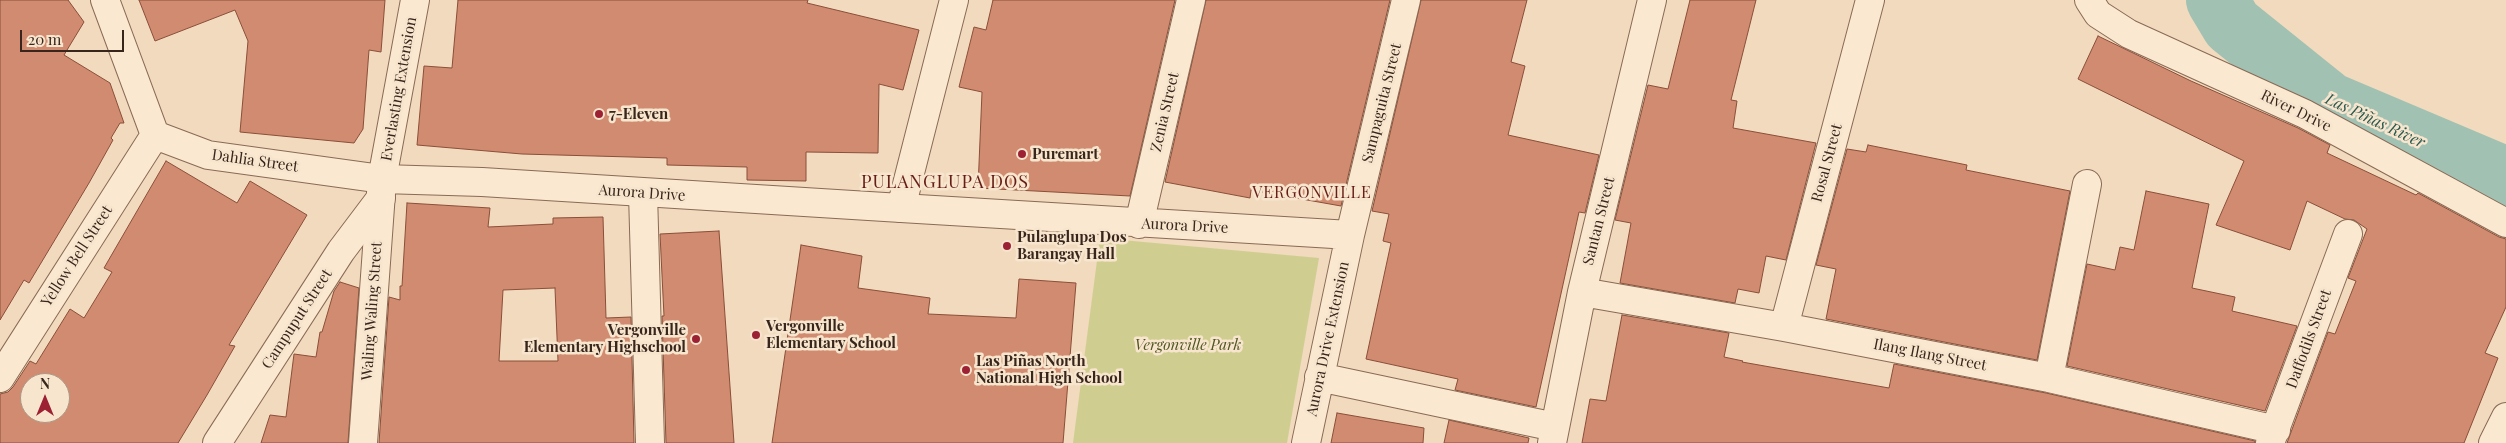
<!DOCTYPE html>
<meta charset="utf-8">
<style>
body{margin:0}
#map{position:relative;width:2506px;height:443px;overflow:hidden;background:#f1dabd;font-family:"Playfair Display",serif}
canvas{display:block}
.north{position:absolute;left:20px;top:373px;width:50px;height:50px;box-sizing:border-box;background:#f7e5cd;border:1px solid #ab9886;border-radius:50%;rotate:0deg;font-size:14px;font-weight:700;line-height:20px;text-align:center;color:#38251b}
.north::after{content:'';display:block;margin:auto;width:18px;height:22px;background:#9c2133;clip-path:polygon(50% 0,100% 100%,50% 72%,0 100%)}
.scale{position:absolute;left:20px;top:30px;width:104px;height:22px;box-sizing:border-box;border:2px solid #38251b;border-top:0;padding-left:6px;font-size:15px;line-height:18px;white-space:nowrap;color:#38251b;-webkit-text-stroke:4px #f7e5cd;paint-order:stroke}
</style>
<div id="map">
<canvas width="2506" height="443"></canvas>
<div class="north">N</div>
<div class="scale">20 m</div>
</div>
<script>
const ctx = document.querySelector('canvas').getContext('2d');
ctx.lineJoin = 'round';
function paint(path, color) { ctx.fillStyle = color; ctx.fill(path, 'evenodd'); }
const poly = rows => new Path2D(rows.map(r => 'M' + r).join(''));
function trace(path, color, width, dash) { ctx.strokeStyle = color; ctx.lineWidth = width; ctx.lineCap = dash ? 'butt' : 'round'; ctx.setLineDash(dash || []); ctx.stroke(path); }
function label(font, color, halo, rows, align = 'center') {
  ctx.font = font + ' "Playfair Display",serif'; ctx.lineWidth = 5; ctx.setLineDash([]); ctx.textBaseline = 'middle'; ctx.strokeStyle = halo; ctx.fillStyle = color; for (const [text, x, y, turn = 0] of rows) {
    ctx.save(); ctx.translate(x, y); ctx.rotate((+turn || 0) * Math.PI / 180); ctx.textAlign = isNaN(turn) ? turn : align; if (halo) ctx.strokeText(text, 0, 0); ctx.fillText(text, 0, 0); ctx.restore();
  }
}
paint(poly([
 [1100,238,1319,258,1287,443,1073,443]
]), '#cfce90');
trace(poly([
 [2217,0,2232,25,2329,103,2506,178]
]), '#a1c1b3', 62);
const building = poly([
 [0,0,68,0,84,22,64,55,110,83,124,123,120,123,111,138,113,140,89,183,29,283,24,280,0,320,0,0],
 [139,0,385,0,381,52,369,50,363,129,354,143,240,132,248,41,235,10,155,41,139,0],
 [458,0,808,0,807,3,919,30,903,90,879,84,878,153,806,152,806,181,747,180,747,167,667,165,667,158,522,154,417,145,424,66,452,68,458,0],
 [993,0,1175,0,1130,196,978,188,982,92,959,87,974,27,986,30,993,0],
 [1206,0,1390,0,1341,206,1251,190,1250,198,1165,182,1206,0],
 [1421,0,1527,0,1511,62,1525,66,1508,135,1599,155,1585,213,1579,212,1536,407,1455,390,1458,379,1366,359,1391,243,1383,241,1389,214,1372,211,1421,0],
 [1690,0,1756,0,1731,100,1737,101,1733,128,1816,143,1786,260,1766,256,1759,293,1738,289,1735,303,1620,283,1631,223,1615,220,1648,85,1668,89,1690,0],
 [2098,36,2191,81,2298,128,2330,145,2327,153,2416,195,2418,193,2499,237,2506,239,2506,307,2485,353,2498,358,2464,443,2287,443,2328,332,2335,334,2356,281,2348,278,2367,229,2354,220,2345,219,2307,201,2290,250,2216,225,2244,161,2078,79,2098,36],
 [1868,145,1967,165,1966,170,2070,191,2037,360,1826,319,1836,269,1816,265,1847,149,1866,152,1868,145],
 [166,161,237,203,250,181,307,215,229,345,235,346,207,395,178,443,0,443,0,394,8,392,13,387,30,361,36,364,70,309,84,318,112,272,104,268,166,161],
 [30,383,60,383,60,413,30,413,30,383],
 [2146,191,2209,204,2192,288,2235,297,2232,311,2297,326,2265,411,2067,366,2087,264,2115,270,2120,247,2134,250,2146,191],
 [407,203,490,208,488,227,553,224,553,218,603,217,606,318,631,317,634,443,379,443,389,297,400,300,400,286,402,286,407,203],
 [555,288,558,361,499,361,503,290,555,288],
 [719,231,734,443,666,443,662,316,664,316,660,234,719,231],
 [801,245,862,256,858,288,930,298,928,314,1016,318,1019,279,1076,283,1063,443,772,443,801,245],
 [340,282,359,288,348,443,261,443,270,415,286,417,294,354,316,357,320,332,322,332,334,291,340,282],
 [1622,315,1729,333,1724,357,1743,361,1742,362,1889,388,1894,364,2046,393,2255,441,2255,443,1582,443,1590,399,1606,401,1622,315],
 [1337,413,1424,428,1423,443,1331,443,1337,413],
 [1449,420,1529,438,1528,443,1444,443,1449,420]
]);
paint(building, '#d18b70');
trace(building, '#8a4e39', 1);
const minor = poly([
 [105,0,155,135,208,155,382,179,415,0],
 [2089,0,2098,14,2129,34,2305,114,2506,223],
 [643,193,650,443],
 [901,208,1350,235],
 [1139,224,1191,0],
 [1582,292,1784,327,2049,378,2276,430],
 [1784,327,1870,0],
 [1319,377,1555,427],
 [0,378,155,135],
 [2049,378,2087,184],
 [217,443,341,251,381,198],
 [1306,443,1350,235,1406,0],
 [1552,443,1582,292,1652,0],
 [2270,443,2348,234],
 [2493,443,2506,417]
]);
const tertiary = poly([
 [363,443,382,179,482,182,901,208,954,0]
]);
trace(minor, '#896a55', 30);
trace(tertiary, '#896a55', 30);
trace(minor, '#fbe8d0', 28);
trace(tertiary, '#fbe8d0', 28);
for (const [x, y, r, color] of [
 [599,114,5,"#9c2133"],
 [1022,154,5,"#9c2133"],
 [1007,246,5,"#9c2133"],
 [756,335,5,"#9c2133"],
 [696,339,5,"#9c2133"],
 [966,370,5,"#9c2133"]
]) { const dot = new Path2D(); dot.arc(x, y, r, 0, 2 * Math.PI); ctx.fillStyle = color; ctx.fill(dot); trace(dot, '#f7e5cd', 2); }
label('15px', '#38251b', '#f7e5cd', [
 ["Everlasting Extension",399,89,-80],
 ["Sampaguita Street",1382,103,-76],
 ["River Drive",2296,111,26],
 ["Zenia Street",1165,112,-77],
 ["Dahlia Street",255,161,8],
 ["Rosal Street",1827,163,-75],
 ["Aurora Drive",642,193,4],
 ["Santan Street",1599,221,-76],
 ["Aurora Drive",1185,226,3],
 ["Yellow Bell Street",77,256,-57],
 ["Waling Waling Street",372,311,-86],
 ["Campuput Street",297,319,-57],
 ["Aurora Drive Extension",1328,339,-78],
 ["Daffodils Street",2309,339,-70],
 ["Ilang Ilang Street",1930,355,11]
]);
label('bold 15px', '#38251b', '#f7e5cd', [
 ["7-Eleven",609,114],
 ["Puremart",1032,154],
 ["Pulanglupa Dos",1017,237],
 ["Barangay Hall",1017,254],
 ["Vergonville",766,326],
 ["Elementary School",766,343],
 ["Vergonville",686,330,"right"],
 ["Elementary Highschool",686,347,"right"],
 ["Las Piñas North",976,361],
 ["National High School",976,378]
], 'left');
label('italic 15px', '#4f5520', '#f7e5cd', [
 ["Vergonville Park",1188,345]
]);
label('italic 16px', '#29594f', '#f7e5cd', [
 ["Las Piñas River",2375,121,25]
]);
ctx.letterSpacing = '1px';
label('16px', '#671d17', '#f7e5cd', [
 ["VERGONVILLE",1312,193]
]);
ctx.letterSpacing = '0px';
ctx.letterSpacing = '1px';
label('18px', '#671d17', '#f7e5cd', [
 ["PULANGLUPA DOS",945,182]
]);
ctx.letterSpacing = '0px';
</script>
